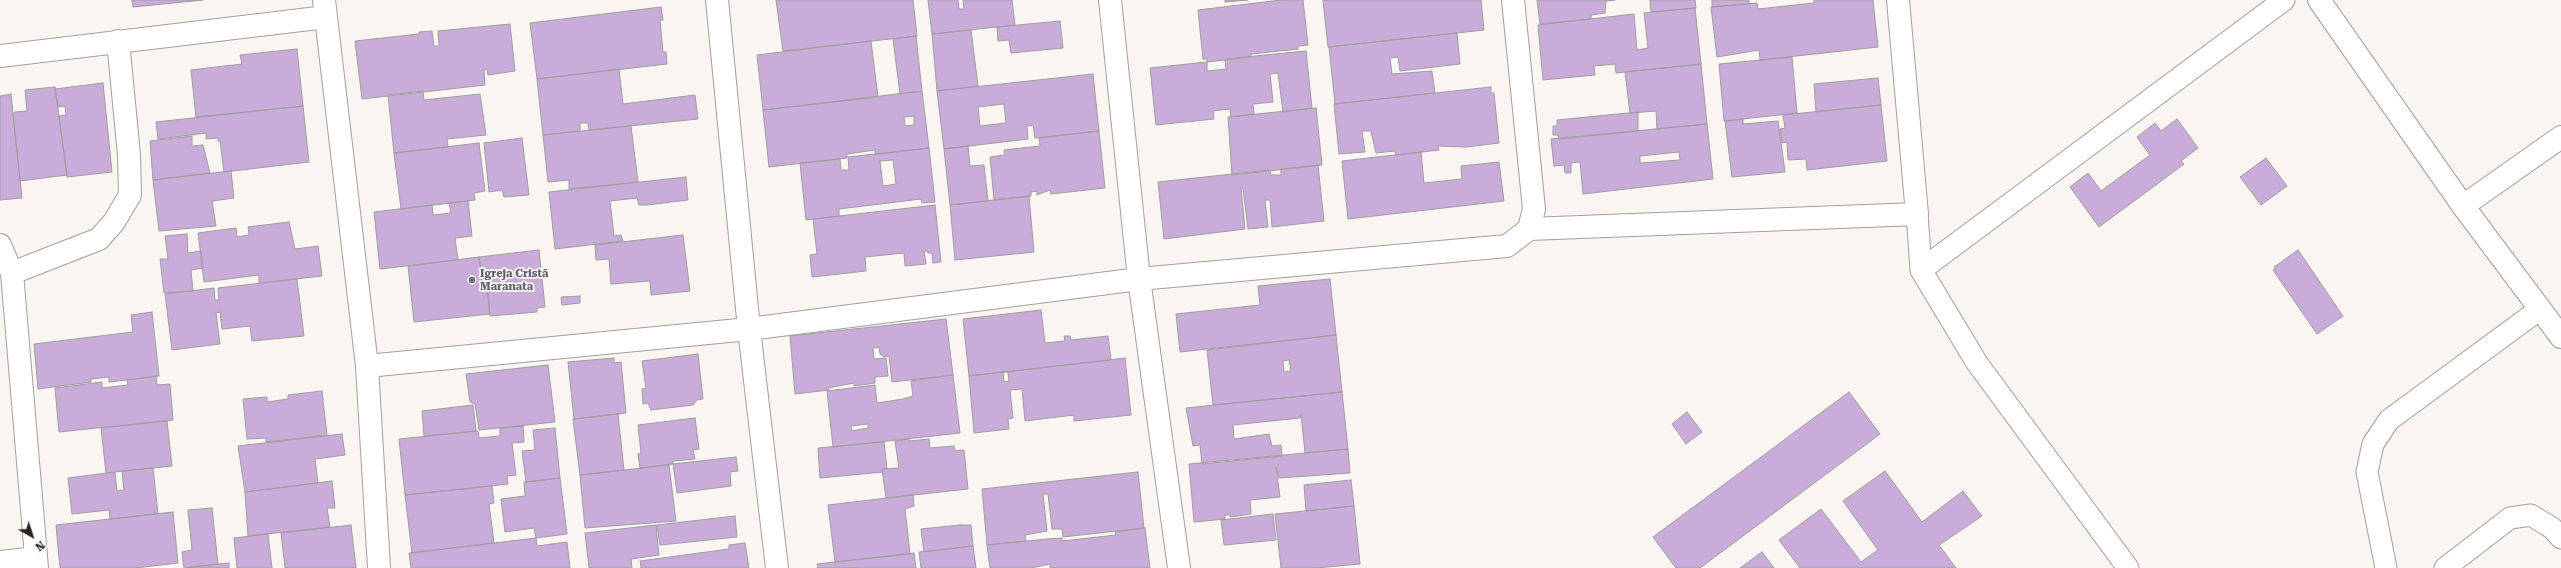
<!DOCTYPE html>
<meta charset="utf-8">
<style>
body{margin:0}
#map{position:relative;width:2561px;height:568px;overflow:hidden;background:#f9f5f1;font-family:"Roboto Serif",serif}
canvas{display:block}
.north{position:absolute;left:12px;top:516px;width:40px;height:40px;-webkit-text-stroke:3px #f9f5f1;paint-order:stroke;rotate:141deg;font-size:11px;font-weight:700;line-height:16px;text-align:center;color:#262423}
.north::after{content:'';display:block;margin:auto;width:14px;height:18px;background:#262423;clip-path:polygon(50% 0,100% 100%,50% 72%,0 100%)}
</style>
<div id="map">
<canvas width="2561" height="568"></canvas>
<div class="north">N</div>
</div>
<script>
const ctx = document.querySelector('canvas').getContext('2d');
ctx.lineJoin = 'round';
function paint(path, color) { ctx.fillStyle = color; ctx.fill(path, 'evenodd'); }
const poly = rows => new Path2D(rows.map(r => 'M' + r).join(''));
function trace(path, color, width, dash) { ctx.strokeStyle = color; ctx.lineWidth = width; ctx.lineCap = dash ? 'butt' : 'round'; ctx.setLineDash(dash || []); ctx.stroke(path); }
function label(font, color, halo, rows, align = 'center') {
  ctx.font = font + ' "Roboto Serif",serif'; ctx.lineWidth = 3.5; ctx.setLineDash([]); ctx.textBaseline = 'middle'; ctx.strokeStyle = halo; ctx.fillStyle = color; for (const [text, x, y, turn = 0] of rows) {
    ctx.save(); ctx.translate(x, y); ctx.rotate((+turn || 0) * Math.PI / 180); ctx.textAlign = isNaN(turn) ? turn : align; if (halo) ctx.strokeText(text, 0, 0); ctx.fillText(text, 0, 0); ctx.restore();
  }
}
const building = poly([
 [132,0,203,0,133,7,132,0],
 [776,0,913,0,917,36,783,51,776,0],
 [928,0,958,0,959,9,964,9,963,0,1012,0,1015,25,932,34,928,0],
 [1225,0,1248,0,1225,2,1225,0],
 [1281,0,1303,0,1308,45,1298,46,1298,49,1251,54,1251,57,1207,62,1207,59,1203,59,1198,10,1281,0],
 [1323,0,1481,0,1484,30,1328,47,1323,0],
 [1537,0,1615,0,1606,1,1605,13,1591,15,1591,19,1540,24,1537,0],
 [1650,0,1695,0,1696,8,1651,12,1650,0],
 [1712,0,1749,0,1749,4,1712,7,1712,0],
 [1814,0,1873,0,1878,47,1760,60,1759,50,1717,57,1711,7,1757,3,1758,9,1814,3,1814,0],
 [661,7,663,20,660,20,663,52,666,52,667,64,537,79,530,23,661,7],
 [1695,8,1701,64,1616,73,1615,64,1594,66,1595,75,1543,80,1538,25,1634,14,1637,50,1648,48,1644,13,1695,8],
 [1060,21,1063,48,1011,53,1009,40,998,41,997,27,1060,21],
 [510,24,515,71,488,75,487,69,484,70,485,85,362,99,355,41,419,34,419,32,432,31,434,46,439,46,438,31,510,24],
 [971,30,978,86,937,91,932,34,971,30],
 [1457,33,1460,64,1400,71,1398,57,1390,58,1392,74,1432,71,1435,93,1335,104,1329,47,1457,33],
 [916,36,922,91,900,94,893,39,916,36],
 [871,41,878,97,763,110,757,55,871,41],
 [297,49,303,106,196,117,191,70,242,64,240,55,297,49],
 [1306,51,1312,108,1283,112,1278,73,1270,74,1273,102,1253,104,1254,114,1231,117,1230,109,1213,111,1214,119,1156,125,1150,68,1207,62,1207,71,1226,69,1225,59,1306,51],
 [1792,57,1797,113,1724,121,1719,64,1792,57],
 [1701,64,1707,124,1657,129,1656,111,1630,113,1625,72,1701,64],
 [619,69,623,104,695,95,698,119,589,130,588,123,580,123,580,131,543,135,537,79,619,69],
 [1093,74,1099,131,1035,138,1033,125,1027,126,1028,139,944,149,937,91,1093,74],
 [1004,104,1006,123,980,126,978,107,1004,104],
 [1878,78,1881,105,1816,112,1814,84,1878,78],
 [103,83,112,172,67,177,59,116,66,115,65,106,58,107,55,89,103,83],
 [55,87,67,175,20,181,13,115,15,112,27,111,25,90,55,87],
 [1491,87,1491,93,1494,93,1499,143,1466,147,1438,146,1439,150,1396,155,1395,151,1376,153,1371,131,1362,131,1365,152,1339,154,1334,104,1491,87],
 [423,91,424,100,480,94,486,135,447,139,448,147,394,153,388,95,423,91],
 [922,91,929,148,879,154,875,154,875,150,847,154,847,158,769,167,763,110,922,91],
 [914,116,914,125,905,126,904,117,914,116],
 [11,94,22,198,0,200,0,96,11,94],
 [1881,105,1887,161,1807,170,1806,159,1788,160,1787,142,1782,143,1780,129,1785,128,1783,115,1881,105],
 [303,106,309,162,224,172,220,141,218,141,218,138,206,139,206,133,158,139,156,122,303,106],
 [1316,108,1322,165,1232,175,1228,117,1316,108],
 [1638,112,1638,131,1559,139,1558,135,1553,135,1553,126,1557,126,1557,120,1638,112],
 [1743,119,1743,124,1778,121,1785,172,1732,177,1725,121,1743,119],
 [2177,119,2198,148,2181,161,2184,164,2099,227,2070,187,2088,173,2101,191,2150,155,2137,137,2155,123,2161,131,2177,119],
 [1707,124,1713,179,1583,194,1580,162,1571,163,1571,173,1565,173,1564,165,1554,166,1551,139,1707,124],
 [1679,152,1680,160,1640,163,1640,156,1679,152],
 [631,126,638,182,569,189,569,180,548,182,543,135,631,126],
 [1099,131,1105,188,1051,194,1050,190,1037,195,1037,191,1031,192,1031,196,994,200,990,157,1005,155,1004,150,1040,146,1039,138,1099,131],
 [192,136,192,146,203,145,210,173,153,180,150,141,192,136],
 [522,138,529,195,504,197,502,190,489,192,484,143,522,138],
 [479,143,485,191,474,193,475,200,401,209,394,153,479,143],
 [968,146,970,166,984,165,988,201,950,205,944,149,968,146],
 [929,148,935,202,922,203,921,199,839,209,839,216,806,220,800,163,840,159,841,170,849,170,848,157,929,148],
 [893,160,896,184,883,186,880,161,893,160],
 [1421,152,1424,183,1462,179,1461,166,1499,162,1504,201,1348,219,1342,161,1421,152],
 [2266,158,2287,186,2261,205,2240,177,2266,158],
 [1318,165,1324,221,1272,227,1270,200,1265,200,1268,227,1248,229,1243,188,1241,188,1245,229,1164,239,1158,182,1270,170,1271,175,1281,175,1281,169,1318,165],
 [231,171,234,198,212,201,216,226,159,231,153,180,231,171],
 [686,177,688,200,647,205,639,205,637,198,610,201,614,236,621,235,623,241,555,249,549,192,686,177],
 [1029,196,1034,252,955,260,950,205,1029,196],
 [468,201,472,236,455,238,458,260,380,269,374,212,432,205,433,215,451,213,449,203,468,201],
 [935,205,941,262,933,263,932,253,928,253,927,251,924,251,926,264,905,266,904,253,865,257,866,271,812,277,810,255,817,254,813,219,935,205],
 [289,222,295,249,318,246,322,276,259,283,259,275,204,282,198,233,236,228,237,237,249,235,248,227,289,222],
 [187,234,188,253,201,251,203,268,191,270,193,291,164,293,160,259,168,259,165,236,187,234],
 [683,235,690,291,651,295,650,281,611,284,609,259,596,260,595,245,683,235],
 [539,250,545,307,537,308,537,312,490,316,487,286,483,286,479,257,539,250],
 [2298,250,2343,316,2317,334,2273,270,2276,269,2274,267,2298,250],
 [479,257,483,286,487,286,490,314,414,322,408,266,479,257],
 [297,279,304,336,252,341,250,326,222,329,220,312,216,313,220,344,172,350,165,294,214,288,215,300,219,300,218,288,297,279],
 [1330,279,1336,335,1180,352,1176,314,1260,305,1258,286,1330,279],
 [580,296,580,303,562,305,561,297,580,296],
 [1041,310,1045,343,1065,341,1064,336,1070,336,1071,340,1108,336,1111,360,969,376,963,319,1041,310],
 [152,312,159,376,109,382,109,377,91,379,91,382,38,389,34,344,133,332,131,315,152,312],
 [946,319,953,375,892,382,889,356,884,357,880,354,879,347,873,348,874,359,886,358,888,376,875,377,875,383,854,386,854,383,828,388,829,390,795,394,790,336,946,319],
 [1336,335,1342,392,1213,405,1207,350,1336,335],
 [1289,360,1291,371,1284,372,1283,361,1289,360],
 [698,354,703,399,697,400,693,405,651,410,648,403,643,404,642,389,646,388,642,361,698,354],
 [614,358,614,363,621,362,626,413,574,419,568,362,614,358],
 [1125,358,1131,415,1074,421,1074,415,1025,421,1022,389,1010,390,1013,418,1008,419,1009,429,974,433,969,376,1125,358],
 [1003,372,1008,372,1009,381,1004,382,1003,372],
 [548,365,555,422,479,430,475,404,470,402,466,374,548,365],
 [953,375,960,433,833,447,827,391,875,385,877,403,903,399,913,396,911,381,953,375],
 [868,424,868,428,852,431,851,426,868,424],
 [156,376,157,385,170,384,173,420,59,432,55,388,102,382,102,388,128,385,127,380,156,376],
 [322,391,327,435,266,442,266,438,247,439,243,399,267,397,267,402,288,399,288,395,322,391],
 [1342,392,1348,449,1305,453,1301,414,1300,418,1233,425,1234,439,1269,434,1272,446,1281,445,1282,456,1202,464,1200,445,1193,446,1186,408,1342,392],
 [1849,392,1880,434,1700,568,1676,568,1653,537,1849,392],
 [473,405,476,431,424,436,422,411,473,405],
 [1687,412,1702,432,1686,444,1672,424,1687,412],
 [618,414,624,470,580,475,573,419,618,414],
 [695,418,699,449,693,450,695,459,673,461,673,464,640,468,638,454,641,453,638,425,695,418],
 [167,421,172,466,106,473,101,428,167,421],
 [523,426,524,442,512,443,516,475,507,476,508,484,405,495,399,439,478,431,479,438,500,436,500,428,523,426],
 [555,428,560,478,526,482,522,451,535,450,533,430,555,428],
 [342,434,345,455,315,459,318,483,245,492,238,446,342,434],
 [909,439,909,441,929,439,930,448,954,446,955,451,964,450,968,489,886,498,882,469,899,468,895,441,909,439],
 [884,442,887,469,882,469,883,472,820,478,818,448,884,442],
 [1348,449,1350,473,1279,478,1276,467,1280,497,1250,500,1251,514,1230,517,1230,515,1225,515,1225,519,1194,522,1189,464,1348,449],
 [736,457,738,471,730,472,731,486,677,493,673,464,736,457],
 [669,465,676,521,585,528,580,475,669,465],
 [153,468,158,514,110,519,109,510,72,514,68,478,115,472,117,491,124,490,122,471,153,468],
 [1885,471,1922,522,1963,491,1982,516,1939,545,1956,568,1800,568,1779,540,1821,509,1861,562,1878,550,1843,501,1885,471],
 [1138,472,1144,528,1063,537,1062,529,1052,529,1048,494,1043,494,1047,531,1025,535,1026,541,987,545,982,489,1138,472],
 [560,478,567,534,536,538,534,528,505,532,501,499,525,496,524,482,526,482,560,478],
 [1351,480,1354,506,1306,511,1304,485,1351,480],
 [332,481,335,508,327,508,330,527,248,536,245,492,332,481],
 [492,486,494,503,489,504,494,543,412,553,405,495,492,486],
 [913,495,914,506,905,509,910,554,835,562,828,505,913,495],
 [1354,506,1360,564,1316,568,1281,568,1275,514,1354,506],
 [212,508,218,564,184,568,182,552,192,550,188,510,212,508],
 [173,512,178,563,135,568,60,568,56,525,173,512],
 [1273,514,1276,540,1224,545,1221,520,1273,514],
 [735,516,737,537,660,545,657,525,735,516],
 [351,525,356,568,285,568,281,533,351,525],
 [656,525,659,555,631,559,632,568,589,568,585,533,656,525],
 [960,525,971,525,973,546,924,552,921,529,960,525],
 [1145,528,1150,568,1050,568,1050,564,1031,568,990,568,987,545,1047,539,1062,538,1062,541,1116,535,1115,532,1145,528],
 [268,534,272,568,237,568,234,538,268,534],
 [536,538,537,546,567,542,570,568,411,568,409,553,536,538],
 [745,543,749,568,641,568,640,561,729,549,729,545,745,543],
 [973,546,976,568,921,568,919,552,973,546],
 [1762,552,1774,568,1740,568,1762,552],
 [914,553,916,568,818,568,817,564,914,553],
 [229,563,229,568,186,568,218,564,229,563]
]);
paint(building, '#c9acd9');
trace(building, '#9f9ca0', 1);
const service = poly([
 [1917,214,1921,270],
 [2128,568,1977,363,1921,270,2284,0],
 [2386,568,2367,472,2373,444,2389,420,2540,309],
 [2445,568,2510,518,2531,515,2552,528,2561,538]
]);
const minor = poly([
 [324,0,367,366,379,568],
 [1110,0,1139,279,1179,568],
 [1513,0,1534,209,1529,229],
 [2319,0,2463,206,2561,337],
 [0,56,326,17],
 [2463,206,2561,137],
 [0,245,12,273,37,568],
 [12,273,99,239,114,222,130,195,129,155,118,41],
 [367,366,749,329,1139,279,1507,246,1529,229,1917,214,1898,0],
 [0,562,36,558]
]);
const tertiary = poly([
 [717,0,749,329,777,568]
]);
trace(service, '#a49f9c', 23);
trace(minor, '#a49f9c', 24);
trace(tertiary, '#a49f9c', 24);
trace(service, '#fff', 21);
trace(minor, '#fff', 22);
trace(tertiary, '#fff', 22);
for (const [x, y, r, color] of [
 [472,280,4,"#6b7280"]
]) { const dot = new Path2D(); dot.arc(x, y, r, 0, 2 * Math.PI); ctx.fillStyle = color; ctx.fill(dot); trace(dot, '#f9f5f1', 1.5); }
label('bold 11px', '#5b616d', '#f9f5f1', [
 ["Igreja Cristã",480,274],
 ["Maranata",480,287]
], 'left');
</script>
